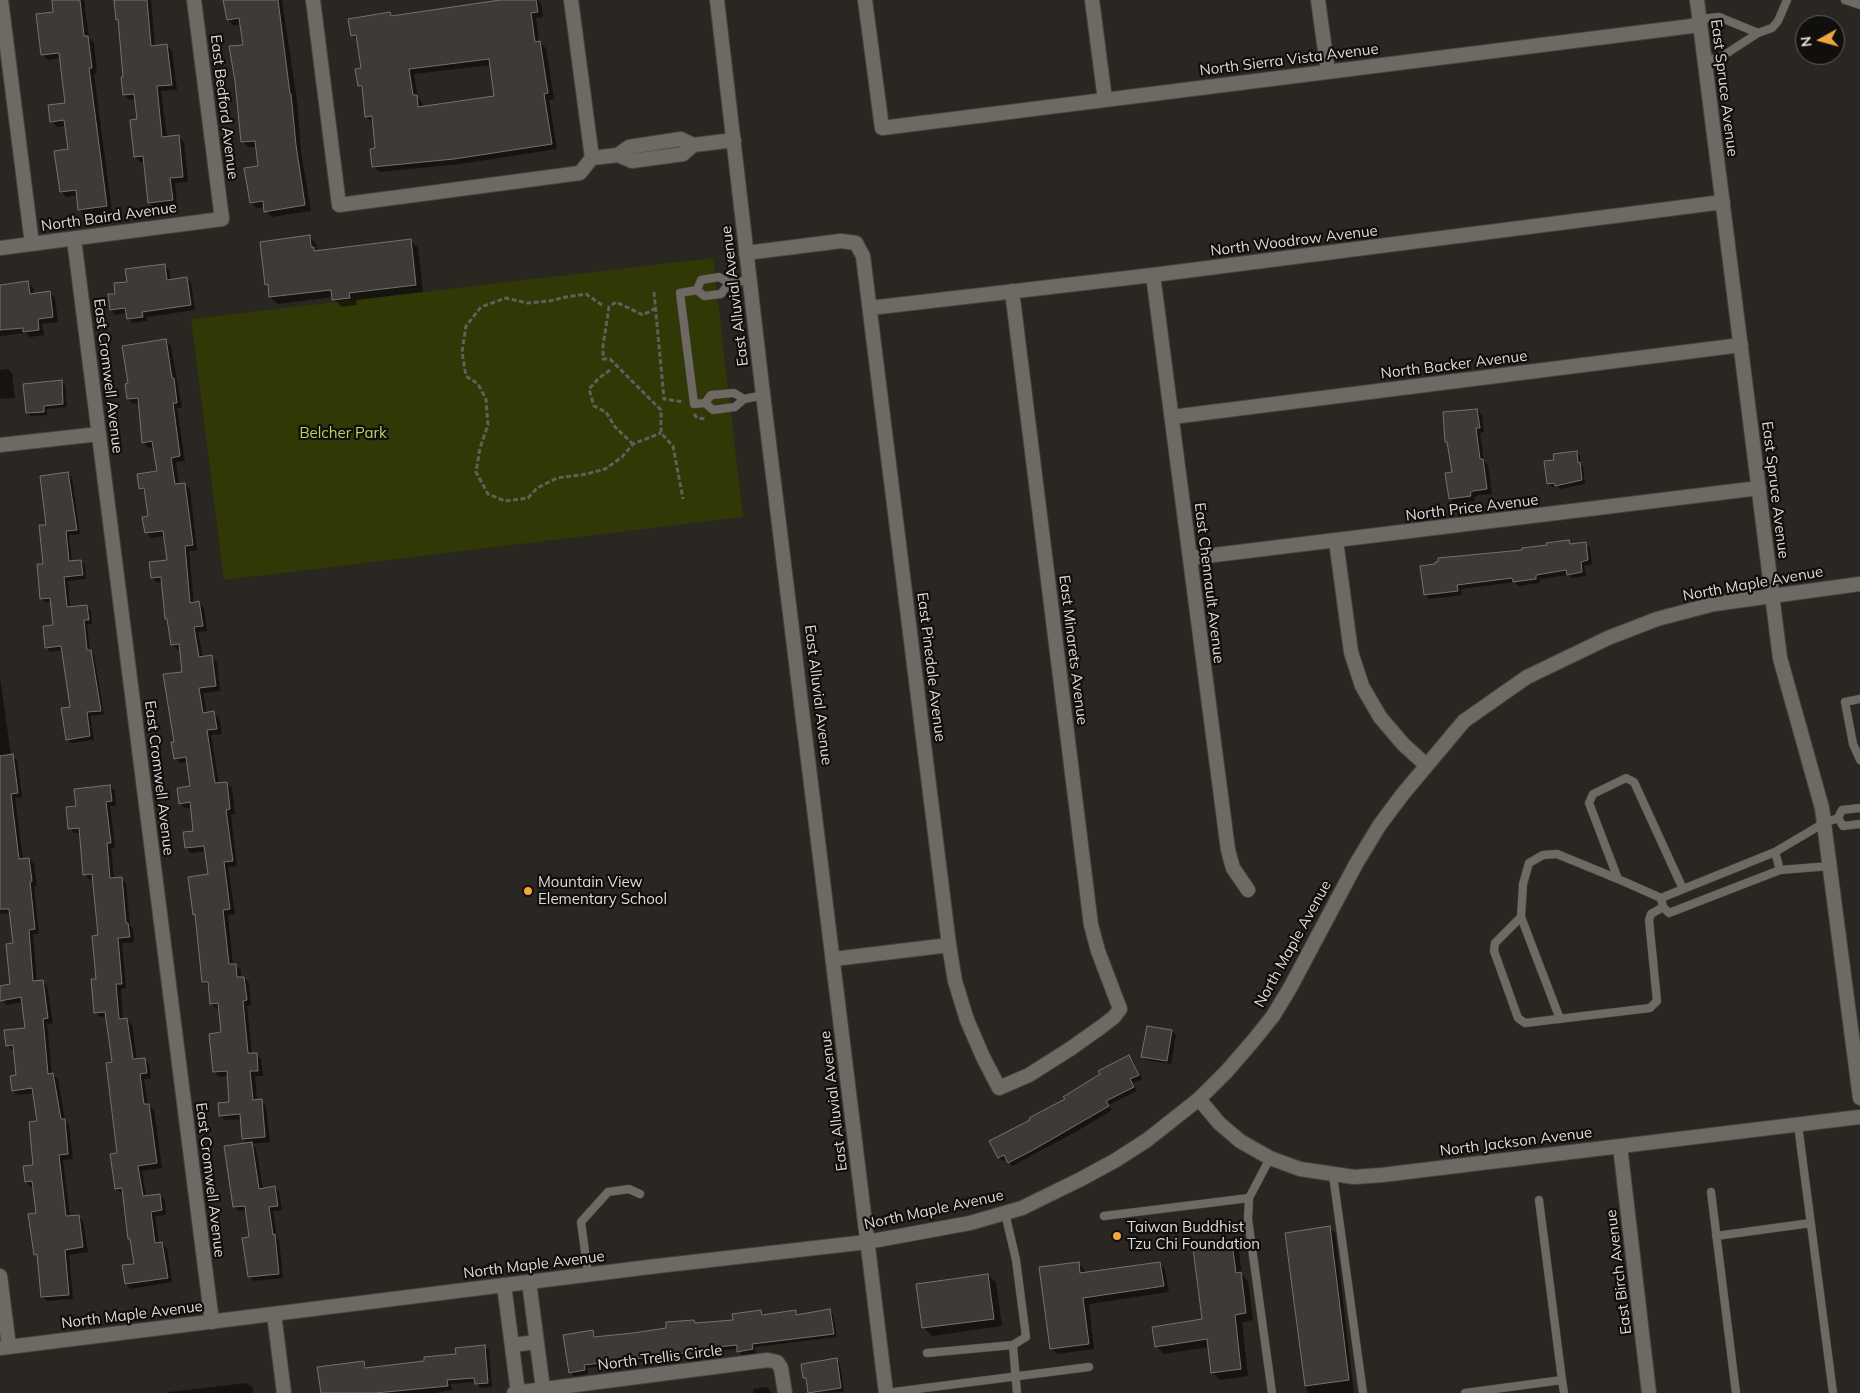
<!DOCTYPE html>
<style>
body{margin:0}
#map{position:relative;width:1860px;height:1393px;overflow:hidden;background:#2a2621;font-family:Mulish,sans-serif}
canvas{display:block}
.north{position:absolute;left:1795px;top:15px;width:50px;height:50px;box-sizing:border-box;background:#110f0d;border:1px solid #63605e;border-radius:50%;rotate:263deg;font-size:14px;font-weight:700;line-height:20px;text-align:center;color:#dddad7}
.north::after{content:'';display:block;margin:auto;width:18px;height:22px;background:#f1a640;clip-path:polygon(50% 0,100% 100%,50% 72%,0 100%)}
</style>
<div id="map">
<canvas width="1860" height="1393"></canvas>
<div class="north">N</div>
</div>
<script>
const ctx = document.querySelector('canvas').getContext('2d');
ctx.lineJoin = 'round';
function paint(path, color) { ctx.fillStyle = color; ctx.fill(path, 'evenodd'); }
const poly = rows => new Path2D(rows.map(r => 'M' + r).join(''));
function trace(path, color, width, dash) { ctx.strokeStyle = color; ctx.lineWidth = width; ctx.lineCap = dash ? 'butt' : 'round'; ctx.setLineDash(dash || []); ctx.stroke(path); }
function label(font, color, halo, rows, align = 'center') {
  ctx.font = font + ' Mulish,sans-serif'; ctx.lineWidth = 4.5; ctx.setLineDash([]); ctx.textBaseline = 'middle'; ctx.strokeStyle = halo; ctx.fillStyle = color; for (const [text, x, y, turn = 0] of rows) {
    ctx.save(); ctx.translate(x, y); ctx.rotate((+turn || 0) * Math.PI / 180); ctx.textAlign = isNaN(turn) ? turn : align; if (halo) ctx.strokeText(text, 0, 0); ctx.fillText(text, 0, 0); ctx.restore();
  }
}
paint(poly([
 [713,258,743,517,224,580,191,319]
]), '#303806');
paint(poly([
 [53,0,84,0,89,38,94,43,97,73,94,74,112,212,85,215,80,210,78,195,66,197,61,191,70,150,66,126,57,127,51,121,66,104,61,58,48,60,43,54,54,13],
 [116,0,151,0,155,47,167,46,172,51,177,90,161,91,167,138,178,137,184,142,188,182,175,183,177,205,155,208,149,202,145,162,140,162,135,157,138,120,136,99,129,100,124,94,124,78,120,21,118,19],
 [225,0,282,0,297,101,301,152,311,211,272,217,266,211,265,207,257,208,251,203,260,167,257,147,248,147,242,141,244,46,241,24,234,26,228,20],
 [511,0,538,0,541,3,543,17,536,18,539,42,546,48,554,99,549,100,557,149,461,164,379,172,373,166,376,150,374,122,372,122,366,116,364,91,359,86,363,69,359,42,352,35,390,14,393,17],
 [491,65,496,97,423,107,422,102,418,98,414,74],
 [309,236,316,244,317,252,410,240,418,248,423,292,356,300,357,305,341,307,333,297,278,304,270,297,269,287,266,284],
 [164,265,169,270,171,281,187,279,191,283,195,310,147,317,147,321,133,323,128,318,127,313,116,315,111,310,116,295,128,283],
 [28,283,33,288,34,295,49,293,55,298,58,322,42,324,44,335,30,337,26,333,0,336,0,286],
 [166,341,171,346,182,408,177,408,185,461,176,462,179,485,185,484,190,489,197,550,189,551,194,603,198,603,204,608,207,631,198,632,203,658,212,657,217,662,220,691,203,693,207,714,214,713,219,718,222,734,211,735,219,784,226,783,232,788,235,814,231,815,237,866,228,867,235,914,228,915,233,965,235,965,241,970,241,978,244,978,249,983,251,1005,247,1006,252,1054,256,1054,261,1059,263,1076,255,1076,257,1101,261,1101,266,1106,270,1142,252,1144,256,1148,263,1189,275,1188,279,1192,282,1210,273,1211,277,1238,279,1240,283,1278,254,1281,249,1276,251,1238,246,1210,239,1211,234,1207,248,1144,243,1139,242,1119,225,1120,220,1115,230,1103,228,1076,219,1077,214,1072,222,1034,219,1008,217,1009,211,1003,210,987,203,982,197,916,195,914,209,875,206,851,191,853,186,848,194,832,191,808,185,808,180,803,191,787,188,762,180,763,175,758,183,674,181,650,178,650,173,645,169,621,166,619,163,582,157,583,152,577,169,561,165,536,151,538,146,532,149,517,146,494,141,488,158,472,154,447,148,448,143,442,140,403,133,404,128,399],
 [8,369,12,373,15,398,0,399,0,370],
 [61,382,65,385,67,407,47,409,47,415,31,416,27,413],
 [1477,410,1482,415,1484,432,1480,433,1484,461,1488,465,1492,494,1478,495,1474,498,1475,501,1455,504,1450,499,1453,474],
 [1576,452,1580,456,1581,465,1583,467,1585,484,1560,489,1557,486,1552,487,1548,483,1555,461],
 [68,474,72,478,80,534,69,535,72,562,81,561,85,565,86,579,68,581,70,608,87,607,91,611,92,624,87,624,90,651,94,655,104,714,90,716,94,740,71,743,67,739,71,708,63,650,50,652,46,647,54,626,52,602,45,602,41,598,48,526],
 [1568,541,1573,545,1585,544,1590,548,1592,564,1584,566,1586,576,1572,578,1569,575,1540,579,1540,583,1518,586,1515,582,1461,589,1462,595,1429,599,1425,595,1523,551],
 [0,677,11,756,17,760,22,797,15,798,23,860,29,859,34,864,37,886,34,886,39,934,33,934,37,982,42,981,47,986,53,1023,47,1024,52,1074,58,1079,65,1120,69,1125,73,1159,63,1160,70,1217,78,1216,83,1221,88,1252,69,1255,73,1299,47,1301,42,1296,39,1257,35,1254,37,1214,34,1186,31,1187,26,1182,35,1166,39,1123,34,1093,18,1095,13,1091,17,1076,15,1050,12,1050,7,1045,27,1029,23,1002,7,1005,2,1000,0,987,12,985,14,944,11,913,0,914],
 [110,786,115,791,116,806,110,806,115,848,111,848,114,879,121,878,126,883,130,926,133,929,134,942,122,943,126,988,121,989,123,1020,127,1019,132,1024,137,1060,144,1059,149,1064,151,1078,144,1079,148,1105,154,1110,162,1168,142,1171,146,1197,160,1195,165,1200,166,1215,155,1216,159,1244,162,1243,167,1248,172,1282,131,1289,126,1284,135,1265,124,1192,121,1193,116,1188,118,1154,113,1063,107,1016,100,1017,95,1012,99,936,94,879,89,879,85,874,81,833,74,833,70,828,77,807],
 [1148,1027,1172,1031,1176,1035,1171,1064,1146,1060,1143,1056],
 [1129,1056,1133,1060,1142,1079,1133,1083,1137,1091,1109,1105,1112,1110,1079,1130,1012,1166,1007,1159,1003,1161,999,1158,991,1142,1032,1121,1066,1099],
 [1329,1228,1335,1233,1354,1393,1307,1393,1286,1234],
 [1232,1244,1239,1252,1242,1275,1248,1281,1253,1320,1242,1322,1248,1376,1220,1380,1212,1372,1209,1347,1164,1354,1156,1346,1203,1321],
 [1078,1263,1084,1269,1085,1274,1159,1263,1165,1269,1169,1292,1089,1304,1094,1349,1057,1354,1051,1348],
 [988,1275,996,1283,1002,1326,932,1336,924,1328],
 [829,1310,833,1314,837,1337,755,1347,756,1353,742,1355,738,1349,700,1352,701,1360,689,1361,685,1357,587,1368,588,1374,574,1376,570,1372,593,1332,597,1338,667,1329,694,1321,697,1324,735,1321,761,1311,765,1315,795,1312,799,1315],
 [484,1346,489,1350,492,1387,480,1388,476,1382,451,1384,452,1390,435,1393,322,1393,364,1362,368,1369,426,1363],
 [837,1360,840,1364,844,1392,810,1393,808,1382,804,1378],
 [247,1383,253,1388,253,1393,169,1393,169,1392],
 [767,1387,772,1393,754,1393,753,1389]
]), '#0007');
const building = poly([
 [52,0,80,0,84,36,88,36,92,68,89,68,107,206,78,210,76,190,60,192,54,151,68,149,64,120,50,122,48,105,65,103,59,53,41,55,36,14,53,12,52,0],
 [114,0,147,0,151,46,167,44,172,85,157,86,162,137,179,135,183,177,170,178,173,200,148,203,143,156,134,157,130,120,137,119,134,94,123,95,121,77,123,77,118,19,116,20,114,0],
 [223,0,278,0,290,94,291,94,296,145,305,205,264,212,263,201,250,203,244,168,258,166,255,141,241,142,235,81,229,46,243,45,239,18,227,20,223,0],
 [500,0,536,0,538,12,531,13,535,42,540,41,548,93,544,94,552,144,454,159,372,167,370,149,375,148,372,116,365,117,362,86,358,86,355,69,361,68,356,35,351,36,348,19,390,12,391,16,500,0],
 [489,59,494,96,418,107,417,95,413,95,409,69,489,59],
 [310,235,311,247,314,247,314,251,411,239,416,285,349,293,350,298,332,300,331,290,269,297,268,284,265,285,260,242,310,235],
 [165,264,167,280,187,277,191,305,142,312,143,317,127,319,125,308,110,310,108,294,115,294,114,283,127,282,125,269,165,264],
 [28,281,30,294,50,291,53,317,38,319,39,330,23,332,23,328,0,330,0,285,28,281],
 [166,339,172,378,174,378,177,403,173,403,180,456,171,458,175,484,185,483,193,545,185,546,190,603,199,601,203,626,194,627,199,657,212,655,216,686,199,688,203,713,214,711,217,729,207,730,215,783,227,782,230,809,226,810,233,861,224,862,230,909,223,910,229,964,236,964,237,977,244,977,247,1000,243,1001,248,1053,257,1053,258,1071,250,1071,253,1100,262,1099,265,1137,242,1139,240,1114,219,1116,218,1103,229,1102,227,1071,213,1072,209,1034,221,1032,218,1003,210,1004,208,982,202,982,195,914,193,915,188,877,208,874,204,846,185,848,183,832,193,831,190,802,179,804,177,788,190,786,186,757,174,759,171,742,174,742,163,674,182,672,179,644,171,645,167,619,165,619,161,577,151,578,149,562,167,560,163,531,145,533,142,517,148,516,144,488,139,489,137,474,157,471,152,441,142,443,138,398,127,399,125,384,128,383,122,346,166,339],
 [62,380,63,404,44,406,44,412,26,413,23,384,62,380],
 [1477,409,1480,428,1476,428,1480,459,1483,459,1487,489,1473,491,1470,493,1471,496,1449,499,1445,473,1452,472,1447,442,1445,442,1443,412,1477,409],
 [1577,451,1578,463,1580,462,1582,480,1555,486,1554,483,1547,484,1544,461,1554,460,1553,454,1577,451],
 [68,472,77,530,66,531,69,561,81,560,83,575,64,577,67,607,87,605,89,620,84,620,87,650,91,650,101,711,87,712,90,736,66,740,61,708,70,707,61,646,45,648,43,626,53,625,50,598,40,599,37,564,43,564,39,525,46,525,40,476,68,472],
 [1569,540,1570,544,1586,542,1588,560,1581,562,1582,572,1567,575,1566,570,1536,575,1536,579,1513,582,1512,578,1457,585,1458,591,1424,595,1420,566,1435,564,1435,562,1438,562,1438,558,1522,550,1522,548,1547,545,1546,543,1569,540],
 [13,754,18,793,11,794,19,859,29,858,32,881,30,882,35,929,29,930,33,981,43,980,48,1018,43,1019,48,1074,53,1073,61,1119,65,1119,68,1154,59,1155,66,1216,79,1215,83,1247,65,1250,69,1295,41,1297,37,1254,34,1255,28,1214,36,1213,32,1181,25,1182,23,1166,33,1165,29,1122,37,1121,32,1088,12,1091,10,1076,16,1075,13,1045,6,1046,4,1030,25,1028,21,997,0,1001,0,986,10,984,6,944,13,943,9,909,0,909,0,756,13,754],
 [110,785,112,801,106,802,111,843,107,843,110,878,122,877,126,923,128,923,130,937,118,938,122,984,116,984,119,1019,127,1018,133,1059,145,1058,147,1073,140,1074,144,1104,149,1104,157,1163,138,1166,143,1196,160,1194,162,1210,151,1212,155,1243,162,1242,168,1278,125,1284,122,1265,134,1264,130,1239,128,1239,122,1188,115,1189,110,1154,117,1153,106,1063,112,1062,105,1012,94,1013,91,979,96,979,92,936,98,935,92,874,83,875,79,828,68,829,66,807,76,806,74,789,110,785],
 [1147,1026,1172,1030,1167,1061,1141,1057,1147,1026],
 [1129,1055,1139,1075,1130,1079,1134,1087,1106,1101,1109,1106,1033,1150,1008,1163,1004,1155,998,1158,989,1141,1030,1120,1029,1118,1065,1099,1063,1097,1100,1074,1098,1071,1129,1055],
 [252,1142,259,1189,275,1186,278,1206,269,1207,273,1235,275,1234,279,1274,248,1277,242,1238,249,1237,245,1206,233,1207,224,1146,252,1142],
 [1330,1226,1349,1380,1305,1386,1285,1233,1330,1226],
 [1232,1243,1236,1273,1241,1272,1246,1313,1235,1315,1241,1369,1211,1373,1207,1339,1155,1347,1152,1327,1202,1319,1193,1248,1232,1243],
 [1079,1262,1080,1273,1160,1262,1164,1286,1083,1298,1089,1344,1050,1349,1039,1267,1079,1262],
 [988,1274,994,1319,922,1328,916,1284,988,1274],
 [830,1309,834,1334,752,1344,753,1349,737,1352,737,1345,697,1349,698,1357,684,1358,683,1353,584,1365,585,1370,569,1373,563,1335,593,1330,594,1337,633,1333,666,1328,666,1322,694,1320,695,1323,733,1320,732,1314,761,1310,762,1315,796,1310,796,1315,830,1309],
 [485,1345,488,1383,475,1384,474,1378,447,1380,448,1386,427,1388,376,1393,321,1393,317,1367,364,1361,365,1368,424,1361,424,1357,456,1354,455,1348,485,1345],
 [837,1358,841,1388,808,1393,806,1378,803,1378,801,1364,837,1358]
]);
paint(building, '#3f3a35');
trace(building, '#76716b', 1);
const service = poly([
 [1845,0,1860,5],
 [1699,19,1719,17,1758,33],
 [1705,61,1721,57,1758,33,1772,28,1778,21,1787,0],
 [729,283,721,294,704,296,697,290,701,280,719,277,729,283,750,280],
 [697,290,680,293,694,404,705,403],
 [744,399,734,393,711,395,705,403,713,410,735,407,744,399,764,395],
 [1860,699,1845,702,1853,744,1860,760],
 [1838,818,1843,826,1860,824],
 [1775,852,1780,870],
 [1830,866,1780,870,1669,913,1663,907,1661,898,1775,852,1824,823,1838,818,1842,810,1860,808],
 [1618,879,1557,854,1543,855,1529,863,1523,884,1521,917,1495,943,1494,951,1518,1018,1525,1023,1650,1008,1657,1001,1649,920,1651,914,1663,907],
 [1661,898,1618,879,1589,803,1593,794,1626,778,1634,782,1683,889],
 [1521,917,1560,1019],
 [1798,1125,1833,1393],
 [1333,1175,1363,1393],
 [1711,1192,1736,1393],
 [1249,1198,1248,1219,1272,1393],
 [1539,1200,1562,1380],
 [1104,1216,1249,1198,1270,1158],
 [1716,1236,1811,1223],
 [588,1274,581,1222,608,1192,629,1189,640,1194],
 [1013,1345,1017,1393],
 [927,1353,1013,1345,1026,1337,1016,1260,1005,1213],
 [886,1393,1089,1367],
 [1465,1393,1562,1380,1564,1393]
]);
const minor = poly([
 [1,0,32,244],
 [313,0,339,205,580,173,592,158,571,0],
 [865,0,882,128,1700,25],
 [1092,0,1105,100],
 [1318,0,1328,72],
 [1697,0,1780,658,1822,808,1860,1098],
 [618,155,632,161,683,154,693,145,734,140],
 [592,158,618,155,629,147,681,139,693,145],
 [74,239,212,1322],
 [0,248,222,219,194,0],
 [746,253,841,241,856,243,863,256,949,945,955,981,967,1020,983,1057,999,1088,1029,1075,1070,1049,1101,1027,1114,1017,1120,1009,1098,951,1091,925,1012,291],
 [1153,275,1228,850,1233,868,1248,890],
 [870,308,1153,275,1723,202],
 [1172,417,1741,345],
 [0,445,99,434],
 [1336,541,1351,652,1362,686,1380,717,1403,744,1426,765],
 [1190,558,1759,488],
 [834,959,949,945],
 [1199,1099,1219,1123,1240,1141,1270,1158,1300,1169,1354,1177,1382,1175,1860,1117],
 [1620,1146,1649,1393],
 [0,1276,9,1347],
 [529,1282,543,1389],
 [504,1285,518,1393],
 [274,1314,284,1393],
 [512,1345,537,1342],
 [514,1393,768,1360,777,1362,781,1368,785,1393]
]);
const tertiary = poly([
 [0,1348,649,1267,867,1242,970,1223,1022,1208,1081,1179,1116,1160,1147,1140,1199,1099,1227,1071,1253,1041,1273,1016,1290,988,1356,864,1379,826,1402,795,1464,721,1527,677,1608,638,1657,619,1714,604,1860,584]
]);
const secondary = poly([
 [717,0,762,386,886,1393]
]);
trace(service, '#484440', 9);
trace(minor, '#484440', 16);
trace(tertiary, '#484440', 16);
trace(secondary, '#484440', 16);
trace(poly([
 [654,292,664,399,684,402],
 [602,305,586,294,566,297,550,301,527,303,506,298,481,307,466,326,462,352,466,376,478,384,486,399,488,425,480,448,476,472,488,494,505,501,528,498,537,488,557,478,587,474,605,469,622,457,633,444,661,433],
 [656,308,643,315,616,302,609,307,603,346,603,359,610,359,661,410,661,433,673,446,683,499],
 [610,370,599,378,589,389,594,406,606,412,615,427,633,444],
 [694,414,697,418,706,419]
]), '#625e5a', 3, [5, 2.5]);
trace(service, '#6e6963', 8);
trace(minor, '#6e6963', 14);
trace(tertiary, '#6e6963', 14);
trace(secondary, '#6e6963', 14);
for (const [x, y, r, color] of [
 [528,891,5,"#f1a640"],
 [1117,1236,5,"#f1a640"]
]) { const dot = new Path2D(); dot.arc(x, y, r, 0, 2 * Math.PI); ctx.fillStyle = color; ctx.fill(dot); trace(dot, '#110f0d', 2); }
label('15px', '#dddad7', '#110f0d', [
 ["North Sierra Vista Avenue",1289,60,-7],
 ["East Spruce Avenue",1724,88,83],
 ["East Bedford Avenue",224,107,83],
 ["North Baird Avenue",109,217,-8],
 ["North Woodrow Avenue",1294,241,-7],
 ["East Alluvial Avenue",735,296,-97],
 ["North Backer Avenue",1454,365,-7],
 ["East Cromwell Avenue",108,376,83],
 ["East Spruce Avenue",1775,490,83],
 ["North Price Avenue",1472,508,-7],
 ["East Chennault Avenue",1209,583,83],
 ["North Maple Avenue",1753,584,-10],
 ["East Minarets Avenue",1073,650,83],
 ["East Pinedale Avenue",931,667,83],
 ["East Alluvial Avenue",818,695,83],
 ["East Cromwell Avenue",159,778,83],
 ["North Maple Avenue",1293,944,-61],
 ["East Alluvial Avenue",834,1101,-97],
 ["North Jackson Avenue",1516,1142,-7],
 ["East Cromwell Avenue",210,1180,83],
 ["North Maple Avenue",934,1210,-12],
 ["North Maple Avenue",534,1265,-7],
 ["East Birch Avenue",1619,1272,-97],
 ["North Maple Avenue",132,1315,-7],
 ["North Trellis Circle",660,1358,-7]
]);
label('15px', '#bdd45c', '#110f0d', [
 ["Belcher Park",343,433]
]);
label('15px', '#dddad7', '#110f0d', [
 ["Mountain View",538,882],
 ["Elementary School",538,899],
 ["Taiwan Buddhist",1127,1227],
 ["Tzu Chi Foundation",1127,1244]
], 'left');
</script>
